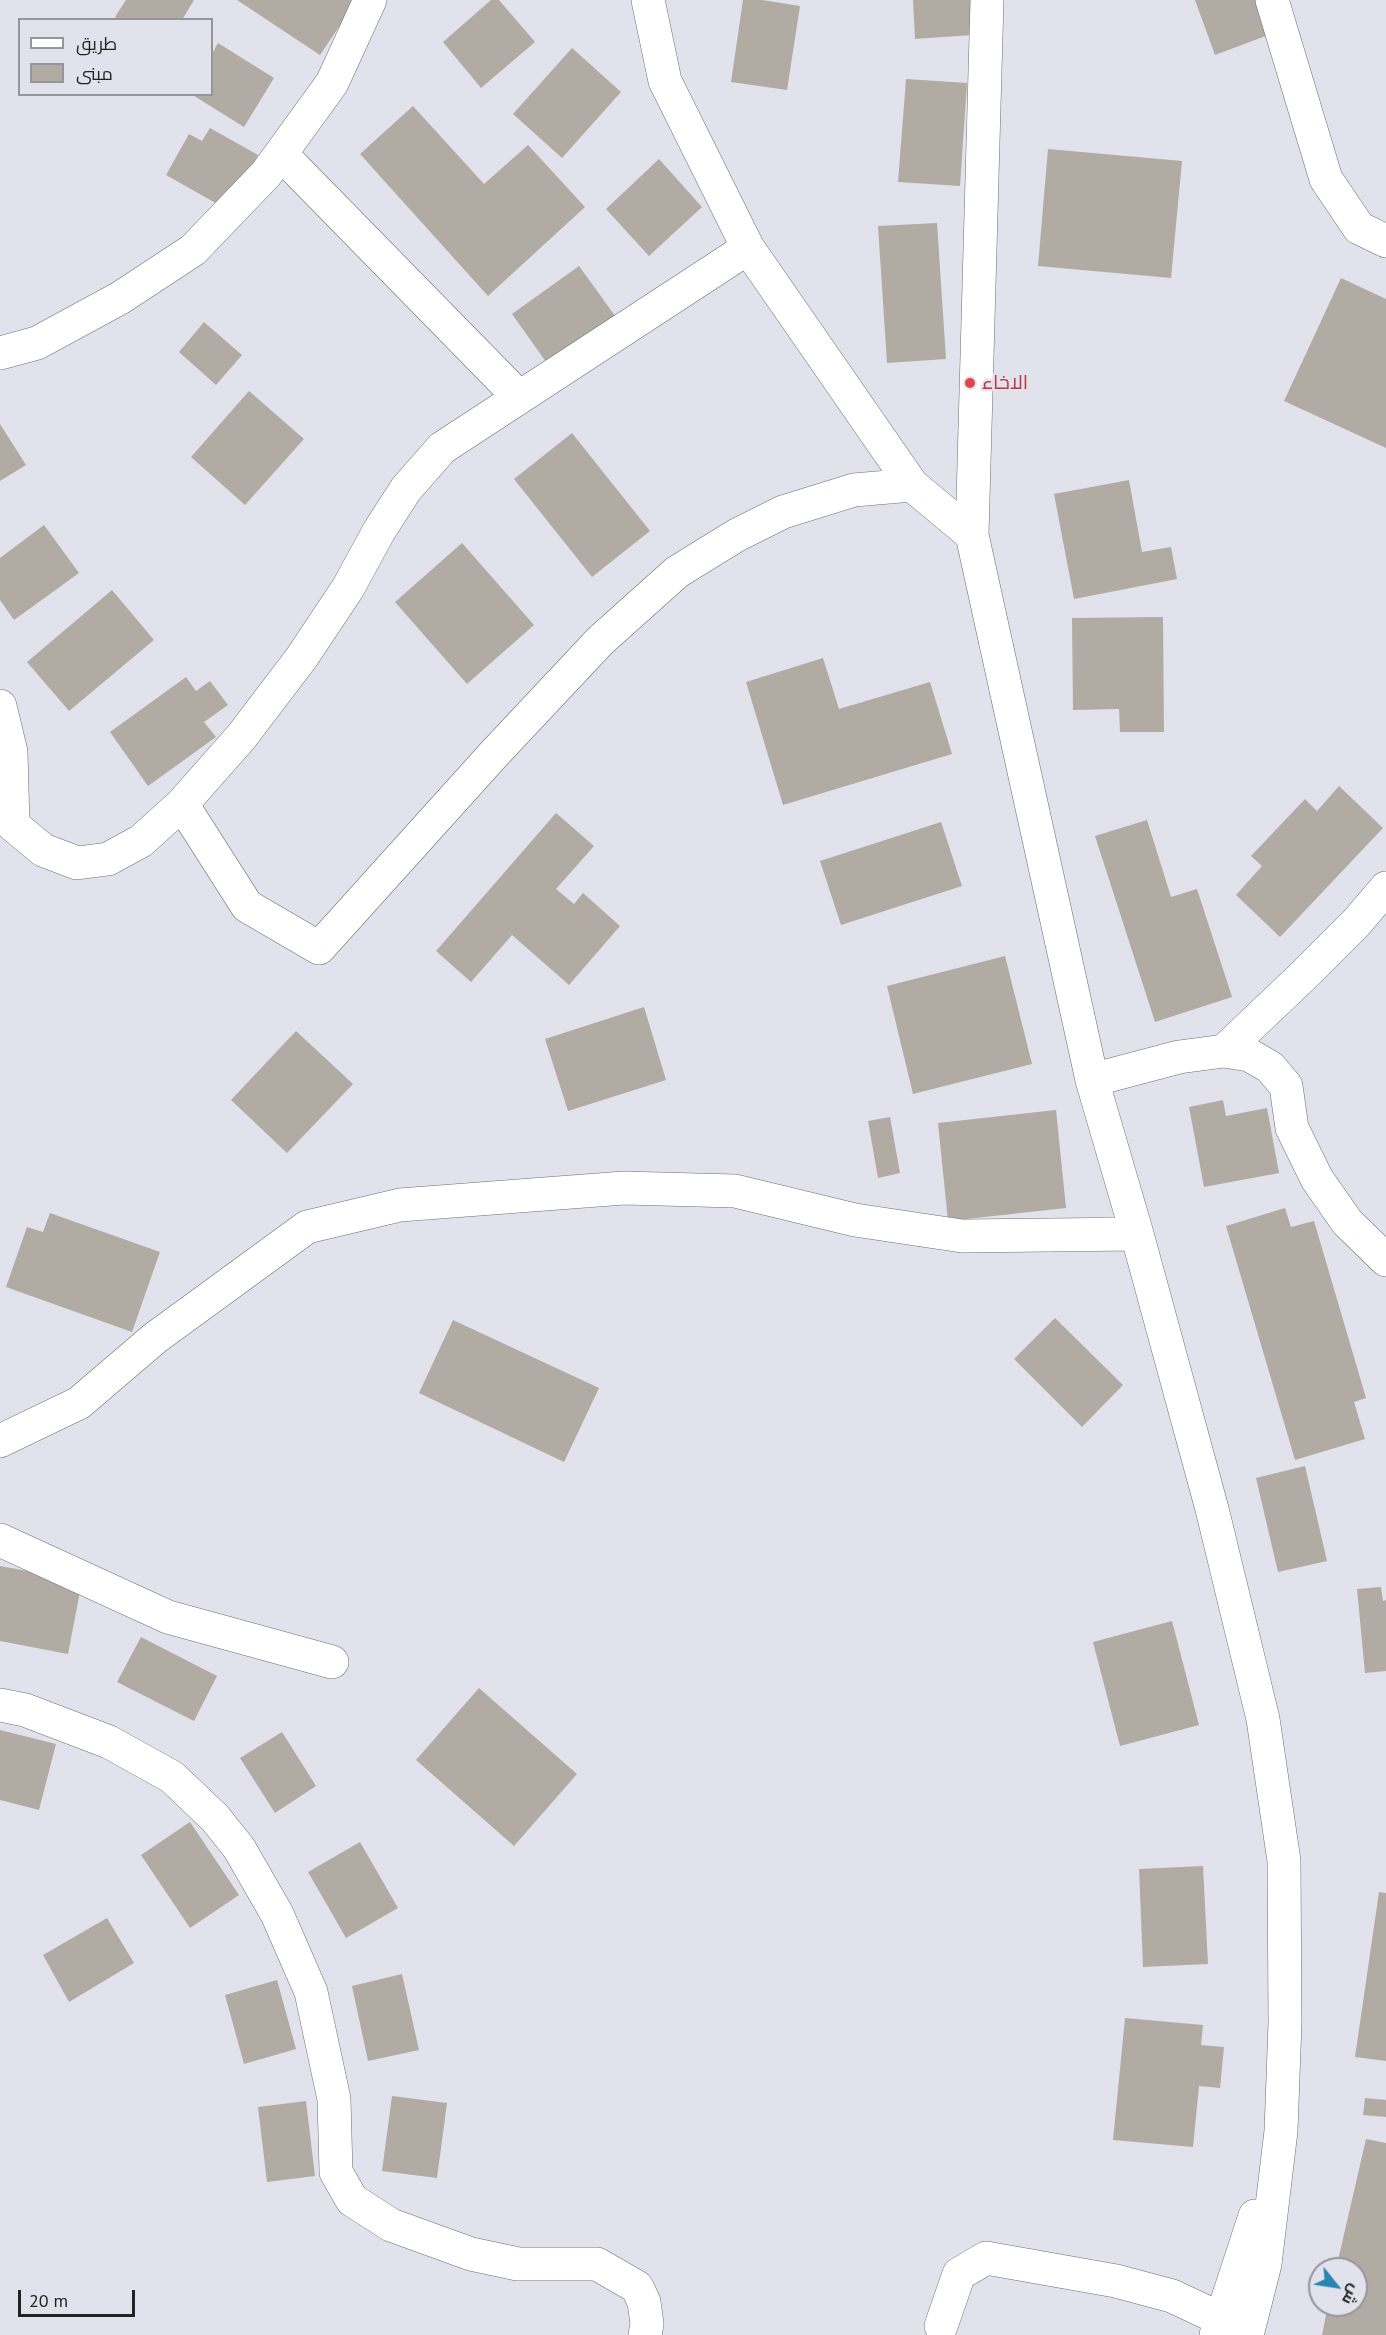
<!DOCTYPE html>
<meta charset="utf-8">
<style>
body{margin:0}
#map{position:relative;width:1386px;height:2335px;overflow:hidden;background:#e1e2eb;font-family:"PT Sans",Cairo,sans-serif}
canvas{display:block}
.legend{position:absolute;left:18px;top:18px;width:195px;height:78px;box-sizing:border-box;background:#e1e2eb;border:2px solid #95969c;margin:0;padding:8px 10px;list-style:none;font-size:18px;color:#232326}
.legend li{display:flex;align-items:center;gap:12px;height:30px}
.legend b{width:30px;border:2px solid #95969c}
.north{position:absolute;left:1308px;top:2257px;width:60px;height:60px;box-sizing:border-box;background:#e1e2eb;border:2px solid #95969c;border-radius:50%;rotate:120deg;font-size:16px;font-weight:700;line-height:24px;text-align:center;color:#232326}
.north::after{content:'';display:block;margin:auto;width:21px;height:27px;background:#2986b2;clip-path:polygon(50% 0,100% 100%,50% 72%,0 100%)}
.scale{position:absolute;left:18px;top:2290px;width:117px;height:27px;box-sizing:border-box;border:3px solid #232326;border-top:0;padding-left:8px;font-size:18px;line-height:21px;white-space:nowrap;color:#232326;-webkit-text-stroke:4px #e1e2eb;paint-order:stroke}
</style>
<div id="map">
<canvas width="1386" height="2335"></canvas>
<ul class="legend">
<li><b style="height:8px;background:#fff"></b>طريق</li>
<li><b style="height:16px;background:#b2aba4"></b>مبنى</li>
</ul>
<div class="north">ش</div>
<div class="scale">20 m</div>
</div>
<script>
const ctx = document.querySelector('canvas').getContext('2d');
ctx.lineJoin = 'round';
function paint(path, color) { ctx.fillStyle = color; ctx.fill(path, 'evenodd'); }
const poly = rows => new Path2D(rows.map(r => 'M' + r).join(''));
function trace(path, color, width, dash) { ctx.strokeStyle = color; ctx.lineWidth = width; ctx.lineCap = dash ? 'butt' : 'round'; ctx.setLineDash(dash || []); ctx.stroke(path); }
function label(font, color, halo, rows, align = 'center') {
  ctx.font = font + ' "PT Sans",Cairo,sans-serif'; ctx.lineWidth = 4.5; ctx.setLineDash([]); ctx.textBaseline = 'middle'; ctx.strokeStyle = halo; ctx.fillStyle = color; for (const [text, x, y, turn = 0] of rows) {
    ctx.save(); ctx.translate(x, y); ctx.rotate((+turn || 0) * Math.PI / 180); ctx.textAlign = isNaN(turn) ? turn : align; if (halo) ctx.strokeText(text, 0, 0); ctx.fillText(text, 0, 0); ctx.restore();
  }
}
paint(poly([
 [126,0,194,0,182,20,119,20,115,17],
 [237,0,357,0,320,55],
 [491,0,499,0,535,42,481,88,443,42],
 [743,0,762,0,800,6,787,90,731,82],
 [913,0,971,0,972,35,915,39],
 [1195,0,1259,0,1271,34,1215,55],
 [218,43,274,78,244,127,191,94,212,94,212,54],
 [572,48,621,92,562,158,513,114],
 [906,79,967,83,960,186,898,182],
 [413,106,484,184,528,145,585,207,488,296,360,154],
 [210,128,258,155,228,210,166,175,189,134,202,141],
 [1048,149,1182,161,1171,278,1038,266],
 [659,159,702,207,649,256,606,209],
 [937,223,946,359,887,363,878,226],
 [579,266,618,320,551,369,512,314],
 [1341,278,1386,299,1386,448,1284,401],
 [204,322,242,355,216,385,179,352],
 [249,391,304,439,245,505,191,457],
 [0,424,26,465,0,481],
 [572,433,650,531,592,577,514,479],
 [1129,480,1142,552,1171,547,1177,579,1074,599,1054,494],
 [44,525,79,573,14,620,0,600,0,558],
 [462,543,534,625,467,684,395,602],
 [112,590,154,640,69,711,27,662],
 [1163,617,1164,732,1120,732,1119,709,1073,710,1072,618],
 [823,658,839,709,930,682,952,754,783,805,746,682],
 [186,677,196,691,210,681,228,705,204,722,216,737,148,786,110,732],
 [1339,786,1383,828,1280,937,1236,895,1262,866,1251,856,1305,799,1317,811],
 [556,813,594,846,556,889,574,904,583,893,620,926,569,985,512,935,471,982,436,951],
 [1147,820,1171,897,1197,889,1232,997,1155,1022,1095,836],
 [941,822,962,886,841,925,820,861],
 [1005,956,1032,1064,913,1094,887,986],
 [644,1007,666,1080,568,1111,545,1039],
 [296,1031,353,1084,287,1153,231,1100],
 [1223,1100,1226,1116,1267,1108,1279,1173,1204,1187,1189,1107],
 [1056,1110,1066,1208,948,1221,938,1123],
 [890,1117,900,1173,878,1178,868,1121],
 [1285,1208,1291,1227,1314,1221,1366,1398,1354,1402,1365,1439,1295,1460,1226,1226],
 [50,1213,160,1252,132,1332,6,1287,27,1227,43,1232],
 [1055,1318,1123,1385,1082,1427,1014,1359],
 [453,1320,599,1388,564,1462,419,1393],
 [1305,1466,1327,1561,1278,1572,1256,1478],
 [0,1566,82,1581,68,1654,0,1641],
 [1381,1587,1383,1601,1386,1600,1386,1671,1365,1673,1357,1589],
 [1172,1621,1199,1725,1120,1746,1093,1642],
 [141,1637,217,1676,194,1721,117,1682],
 [479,1688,577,1774,514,1846,416,1760],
 [0,1730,56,1744,39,1810,0,1800],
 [282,1732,316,1786,275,1813,240,1758],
 [190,1822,239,1895,190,1928,141,1855],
 [360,1842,398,1908,346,1938,308,1872],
 [1203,1866,1208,1964,1143,1967,1139,1869],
 [1379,1892,1386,1893,1386,2061,1355,2057],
 [107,1918,134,1963,69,2002,43,1955],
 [402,1974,419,2050,368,2061,352,1986],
 [277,1980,296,2049,244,2064,225,1995],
 [1125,2018,1203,2025,1201,2045,1224,2047,1220,2088,1199,2086,1193,2147,1113,2140],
 [392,2096,447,2103,437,2178,382,2171],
 [1365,2098,1386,2100,1386,2117,1363,2115],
 [306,2101,315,2176,267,2182,258,2107],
 [1366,2139,1386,2143,1386,2335,1322,2335,1328,2305,1356,2305,1356,2269,1336,2269]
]), '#b2aba4');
const minor = poly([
 [648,0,665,81,748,248,912,485,972,535],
 [987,0,972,535,1092,1080,1137,1234,1212,1509,1263,1719,1284,1861,1285,2023,1281,2131,1265,2264,1247,2335],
 [1272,0,1326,179,1359,228,1386,241],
 [281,154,519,397],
 [0,353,37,343,120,298,193,250,266,174,332,83,370,0],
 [0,706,11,752,13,825,43,850,77,863,108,859,141,841,182,804,242,736,302,657,348,588,379,531,406,489,442,448,748,248],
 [182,804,247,906,319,948,493,755,600,641,677,572,737,535,783,512,854,490,912,485],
 [1224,1051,1304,975,1356,923,1386,888],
 [1092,1080,1179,1057,1224,1051,1249,1055,1270,1067,1286,1086,1292,1128,1317,1179,1347,1222,1386,1260],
 [0,1441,79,1403,155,1338,307,1227,400,1205,624,1188,735,1191,855,1220,962,1236,1137,1234],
 [0,1540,168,1617,332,1662],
 [0,1705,25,1710,109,1742,172,1777,215,1818,239,1848,277,1914,311,1992,334,2099,336,2172,352,2200,391,2225,471,2254,518,2264,597,2264,637,2287,644,2302,647,2324,645,2335],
 [941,2326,959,2274,986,2258,1116,2281,1172,2296,1221,2319],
 [1216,2335,1255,2216]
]);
trace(minor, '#6c6d74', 34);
trace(minor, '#fff', 33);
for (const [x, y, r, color] of [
 [970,383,6,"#e0444e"]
]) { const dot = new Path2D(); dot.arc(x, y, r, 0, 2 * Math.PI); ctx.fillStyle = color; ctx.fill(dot); trace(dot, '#e1e2eb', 2); }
label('20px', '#be3a42', '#e1e2eb', [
 ["الاخاء",982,383]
], 'left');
</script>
